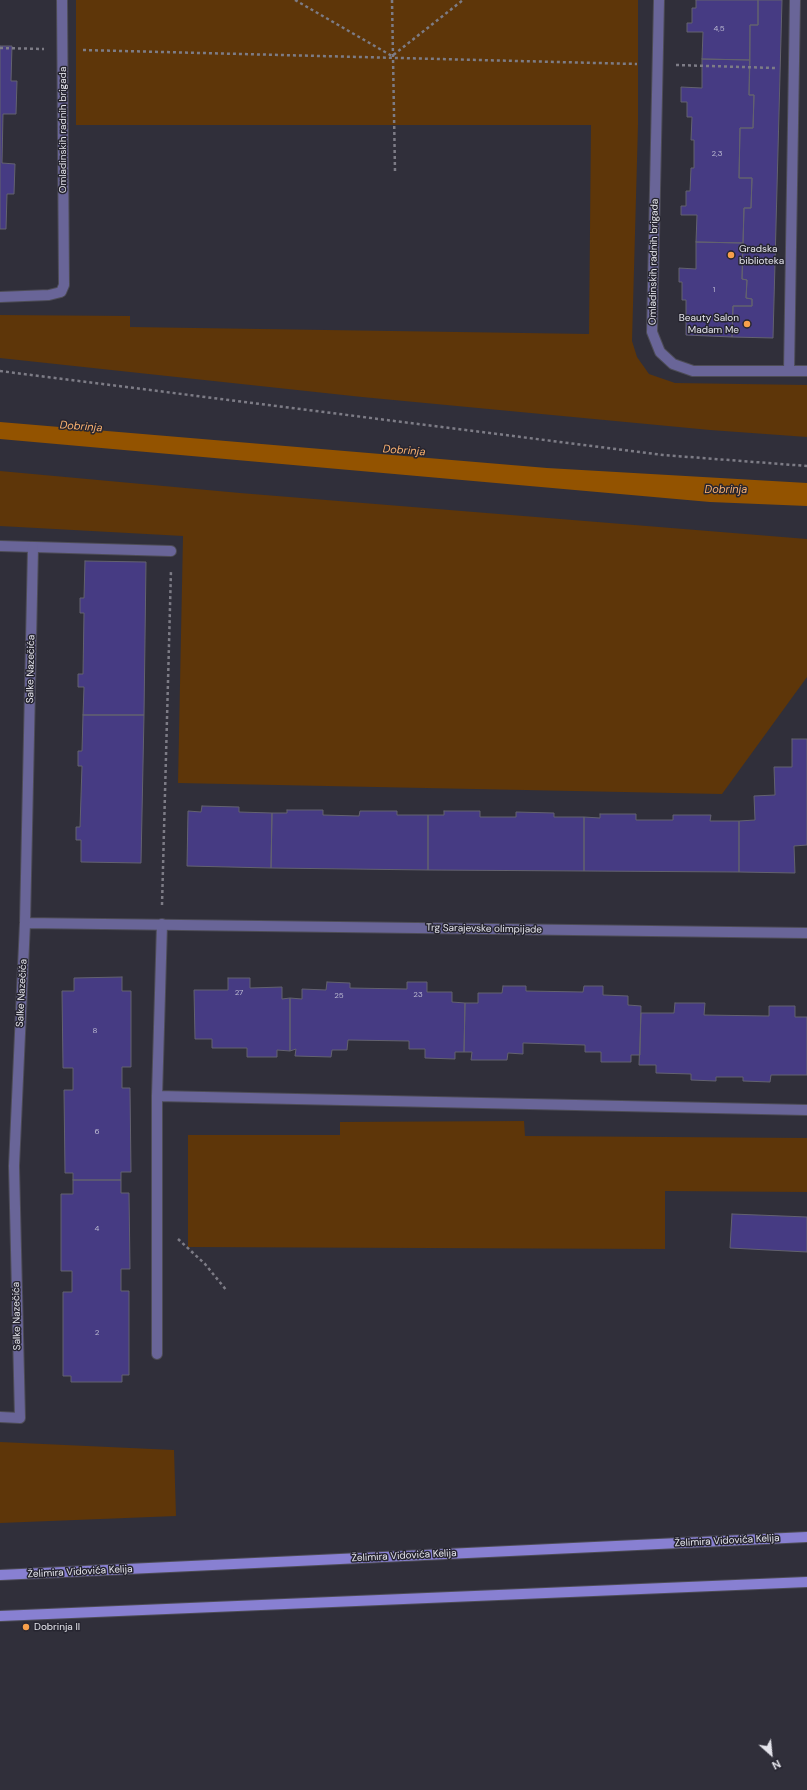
<!DOCTYPE html>
<meta charset="utf-8">
<style>
body{margin:0}
#map{position:relative;width:807px;height:1790px;overflow:hidden;background:#302f3a;font-family:"DM Sans",sans-serif}
canvas{display:block}
.north{position:absolute;left:751px;top:1734px;width:40px;height:40px;-webkit-text-stroke:3px #262530;paint-order:stroke;rotate:153deg;font-size:11px;font-weight:700;line-height:16px;text-align:center;color:#e4e4eb}
.north::after{content:'';display:block;margin:auto;width:14px;height:18px;background:#e4e4eb;clip-path:polygon(50% 0,100% 100%,50% 72%,0 100%)}
</style>
<div id="map">
<canvas width="807" height="1790"></canvas>
<div class="north">N</div>
</div>
<script>
const ctx = document.querySelector('canvas').getContext('2d');
ctx.lineJoin = 'round';
function paint(path, color) { ctx.fillStyle = color; ctx.fill(path, 'evenodd'); }
const poly = rows => new Path2D(rows.map(r => 'M' + r).join(''));
function trace(path, color, width, dash) { ctx.strokeStyle = color; ctx.lineWidth = width; ctx.lineCap = dash ? 'butt' : 'round'; ctx.setLineDash(dash || []); ctx.stroke(path); }
function label(font, color, halo, rows, align = 'center') {
  ctx.font = font + ' "DM Sans",sans-serif'; ctx.lineWidth = 3; ctx.setLineDash([]); ctx.textBaseline = 'middle'; ctx.strokeStyle = halo; ctx.fillStyle = color; for (const [text, x, y, turn = 0] of rows) {
    ctx.save(); ctx.translate(x, y); ctx.rotate((+turn || 0) * Math.PI / 180); ctx.textAlign = isNaN(turn) ? turn : align; if (halo) ctx.strokeText(text, 0, 0); ctx.fillText(text, 0, 0); ctx.restore();
  }
}
paint(poly([
 [76,0,638,0,638,125,632,341,637,357,649,374,675,383,807,385,807,437,710,430,362,397,0,358,0,315,130,316,130,327,589,334,591,125,76,125],
 [0,471,240,493,807,539,807,677,722,794,178,783,183,536,0,526],
 [524,1121,525,1136,807,1138,807,1192,665,1191,665,1249,188,1247,188,1135,340,1135,340,1122],
 [0,1442,174,1450,176,1516,0,1523]
]), '#5e3609');
paint(poly([
 [0,422,547,468,807,483,807,506,710,502,0,439]
]), '#935300');
const building = poly([
 [696,0,758,0,758,25,750,25,750,60,702,59,703,32,687,32,687,23,692,23,692,8,696,8,696,0],
 [758,0,782,0,773,338,732,337,733,306,752,306,752,299,746,298,747,280,742,279,744,208,751,208,752,178,739,178,740,128,753,128,754,95,749,95,750,25,758,25,758,0],
 [0,46,12,46,11,81,17,81,16,114,3,114,2,163,15,164,14,194,7,194,6,229,0,229,0,46],
 [702,59,750,60,749,95,754,95,753,128,740,128,739,178,752,178,751,208,744,208,743,243,696,242,697,215,681,215,681,206,686,206,686,191,690,191,691,168,694,168,694,140,691,140,692,117,687,117,687,102,681,102,681,87,702,88,702,59],
 [696,242,743,243,742,279,747,280,746,298,752,299,752,306,733,306,732,337,686,335,686,300,682,300,682,282,679,282,679,268,696,269,696,242],
 [85,561,146,562,144,715,83,715,84,687,78,687,78,674,83,674,84,613,80,613,80,598,84,598,85,561],
 [83,715,144,715,141,863,81,862,81,840,76,840,76,827,80,827,82,766,78,766,78,751,82,751,83,715],
 [792,739,807,739,807,845,794,846,795,873,739,872,739,821,755,820,754,796,775,795,774,767,792,767,792,739],
 [202,806,239,807,239,812,272,813,271,868,187,866,188,811,201,812,202,806],
 [287,810,323,810,323,815,359,816,360,811,397,811,397,815,428,815,428,870,271,868,272,813,287,813,287,810],
 [444,811,480,811,480,817,516,817,516,812,554,813,554,817,584,817,584,871,428,870,428,815,444,815,444,811],
 [600,814,636,814,636,820,673,820,673,815,711,815,710,821,739,821,739,872,584,871,584,817,600,818,600,814],
 [122,977,122,991,131,991,131,1067,122,1067,122,1088,130,1088,131,1172,121,1172,121,1180,73,1180,73,1173,65,1173,64,1090,73,1090,73,1068,63,1068,62,991,74,991,74,978,122,977],
 [228,978,250,978,250,988,282,987,282,999,290,998,290,1051,277,1050,277,1057,247,1057,247,1048,212,1048,212,1039,195,1039,194,990,228,990,228,978],
 [327,982,350,983,350,988,407,989,407,982,427,982,427,992,452,992,452,1002,465,1003,464,1052,455,1052,455,1059,425,1058,425,1049,409,1049,409,1041,348,1040,347,1050,332,1050,331,1057,295,1056,296,1049,290,1051,290,998,302,999,302,989,326,990,327,982],
 [503,986,526,986,526,991,583,992,584,986,603,986,603,995,628,996,628,1005,641,1006,640,1055,631,1055,631,1062,601,1062,601,1052,585,1052,585,1045,523,1043,523,1054,508,1053,507,1060,471,1060,472,1052,464,1052,465,1003,478,1003,478,993,502,993,503,986],
 [675,1003,705,1003,704,1015,769,1016,769,1006,795,1006,795,1017,807,1017,807,1075,771,1075,770,1082,743,1081,743,1077,716,1077,716,1081,691,1080,691,1074,656,1073,656,1065,639,1065,641,1013,674,1013,675,1003],
 [73,1180,121,1180,121,1193,129,1193,130,1269,121,1269,121,1291,129,1291,129,1375,122,1375,122,1382,71,1382,71,1376,63,1376,63,1292,72,1292,72,1271,61,1271,61,1194,73,1194,73,1180],
 [732,1214,807,1217,807,1252,730,1248,732,1214]
]);
paint(building, '#463b83');
trace(building, '#63626f', 1);
const lane = poly([
 [659,0,652,332,660,352,673,364,693,371,789,371,795,0],
 [0,297,49,295,61,292,64,285,62,0],
 [789,371,807,371],
 [0,546,171,551],
 [157,1096,807,1110],
 [157,1354,157,1096,162,924]
]);
const street = poly([
 [25,923,807,933],
 [0,1417,20,1418,14,1166,25,923,33,547]
]);
const secondary = poly([
 [0,1575,807,1537],
 [0,1616,807,1582]
]);
trace(lane, '#4d4c56', 12);
trace(street, '#4d4c56', 12);
trace(secondary, '#4d4c56', 12);
trace(poly([
 [295,0,392,56,463,0],
 [392,0,395,171],
 [0,48,44,49],
 [83,50,637,64],
 [676,65,775,68],
 [0,371,663,455,807,466],
 [162,905,171,570],
 [178,1239,205,1264,227,1291]
]), '#7d7c86', 2.5, [3, 3]);
trace(lane, '#696598', 10);
trace(street, '#696598', 10);
trace(secondary, '#8880d2', 10);
for (const [x, y, r, color] of [
 [731,255,4,"#f8a04b"],
 [747,324,4,"#f8a04b"],
 [26,1627,4,"#f8a04b"]
]) { const dot = new Path2D(); dot.arc(x, y, r, 0, 2 * Math.PI); ctx.fillStyle = color; ctx.fill(dot); trace(dot, '#262530', 1.5); }
label('8px', '#bcbad1', null, [
 ["4,5",719,29],
 ["2,3",717,154],
 ["1",714,290],
 ["27",239,993],
 ["23",418,995],
 ["25",339,996],
 ["8",95,1031],
 ["6",97,1132],
 ["4",97,1229],
 ["2",97,1333]
]);
label('10px', '#e4e4eb', '#262530', [
 ["Omladinskih radnih brigada",63,130,-90],
 ["Omladinskih radnih brigada",654,262,-89],
 ["Salke Nazečića",31,669,-89],
 ["Trg Sarajevske olimpijade",484,929,1],
 ["Salke Nazečića",22,993,-87],
 ["Salke Nazečića",17,1316,-91],
 ["Želimira Vidovića Kelija",727,1541,-3],
 ["Želimira Vidovića Kelija",404,1556,-3],
 ["Želimira Vidovića Kelija",80,1572,-3]
]);
label('10px', '#e4e4eb', '#262530', [
 ["Gradska",739,249],
 ["biblioteka",739,261],
 ["Beauty Salon",739,318,"right"],
 ["Madam Me",739,330,"right"],
 ["Dobrinja II",34,1627]
], 'left');
label('italic 11px', '#f8b06f', '#262530', [
 ["Dobrinja",81,427,4],
 ["Dobrinja",404,451,4],
 ["Dobrinja",726,490]
]);
</script>
